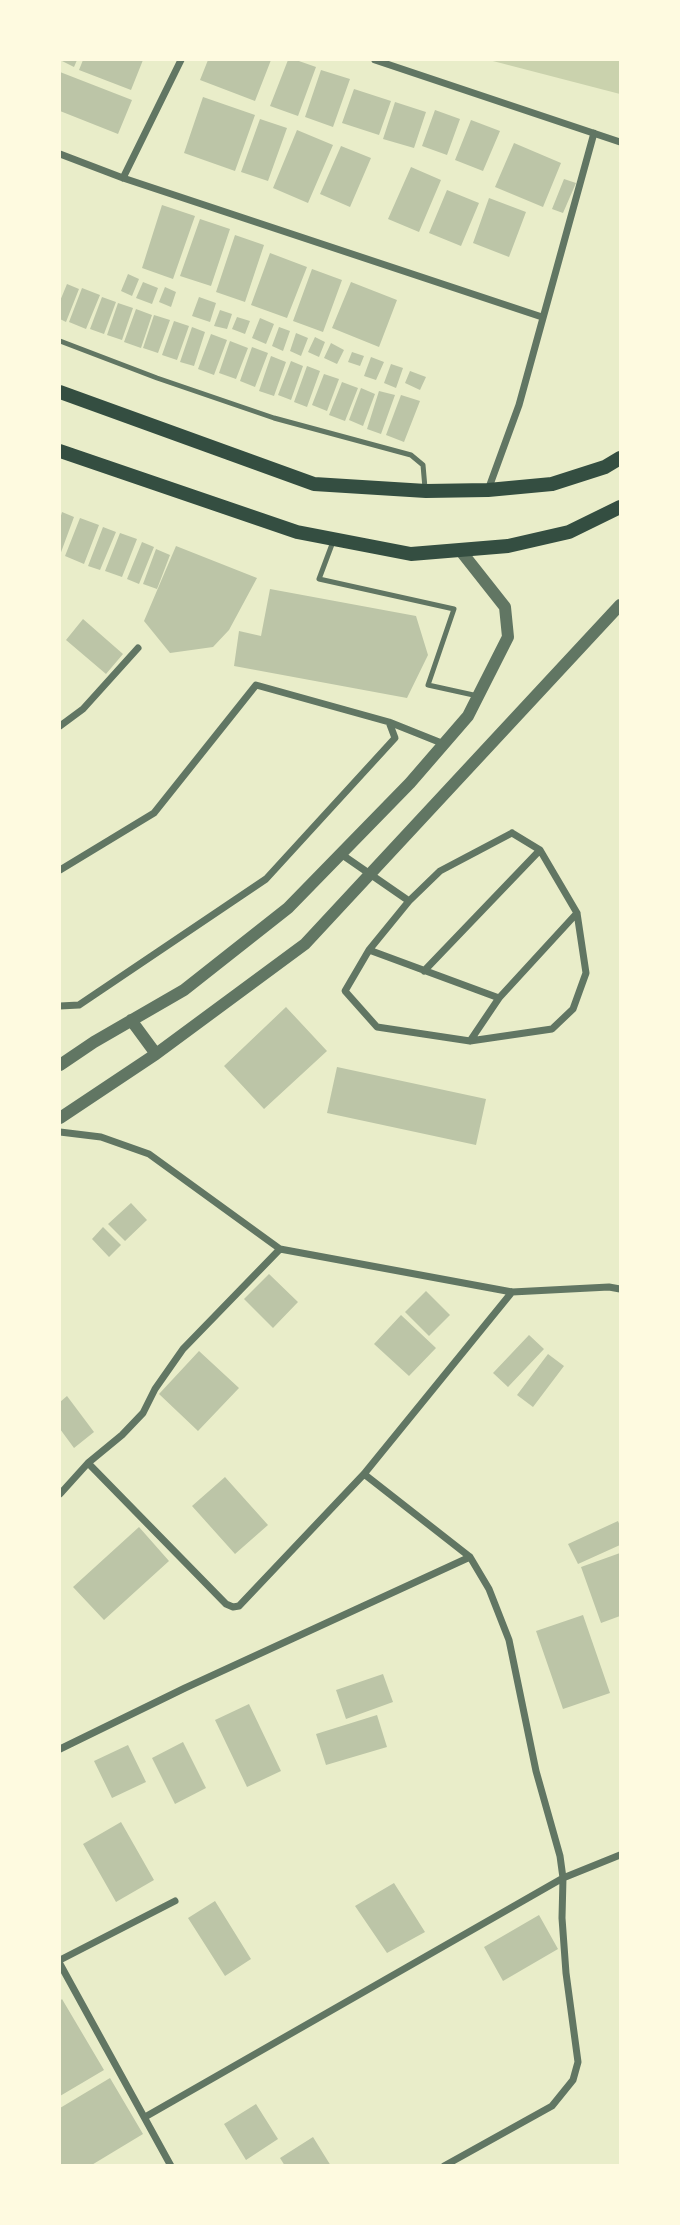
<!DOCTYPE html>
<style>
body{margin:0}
#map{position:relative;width:680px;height:2225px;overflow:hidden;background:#e9edc9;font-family:Quicksand,sans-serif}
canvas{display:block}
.frame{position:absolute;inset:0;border:61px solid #fefae0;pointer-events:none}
</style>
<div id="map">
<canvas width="680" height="2225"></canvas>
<div class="frame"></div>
</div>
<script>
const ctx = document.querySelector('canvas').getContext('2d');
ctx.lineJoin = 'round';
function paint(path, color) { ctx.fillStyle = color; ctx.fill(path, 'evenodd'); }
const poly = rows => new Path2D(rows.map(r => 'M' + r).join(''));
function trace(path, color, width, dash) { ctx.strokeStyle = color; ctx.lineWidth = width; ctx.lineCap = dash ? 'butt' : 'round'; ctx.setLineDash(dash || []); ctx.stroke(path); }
paint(poly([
 [489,60,620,60,620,94]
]), '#cad2ad');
paint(poly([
 [60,60,77,60,74,67],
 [83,60,143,60,131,90,79,70],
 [208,60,271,60,255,101,200,80],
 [288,60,296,60,316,67,298,116,270,106],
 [321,70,350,79,333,127,305,117],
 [60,72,132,100,118,134,60,111],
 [354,89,391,101,379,135,342,123],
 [203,97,255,115,235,171,184,153],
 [395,102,426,112,414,148,383,139],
 [435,110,460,119,447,155,422,146],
 [260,119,287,128,268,181,241,172],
 [471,120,500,131,483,171,455,160],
 [297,130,333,145,308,203,273,188],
 [514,143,561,163,543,207,495,187],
 [341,146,371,158,350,207,320,194],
 [411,167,441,180,419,232,388,219],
 [564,179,576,183,563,213,552,209],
 [447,190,479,203,461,246,429,233],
 [489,198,526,212,509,257,473,243],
 [162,205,195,216,173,279,142,268],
 [200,219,230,229,211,286,180,276],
 [235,235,264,245,245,302,216,292],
 [270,253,307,267,287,318,251,305],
 [312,269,342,280,323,332,293,321],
 [128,274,139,279,132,296,121,291],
 [143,282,158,288,152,304,136,298],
 [351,282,397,300,379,347,332,328],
 [67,284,79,289,66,322,60,319,60,301],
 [165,287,176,292,171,307,159,302],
 [82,288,100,295,86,329,69,322],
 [102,297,116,302,104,334,90,329],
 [199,297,216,303,210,322,192,316],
 [118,303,133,308,122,340,107,335],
 [136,309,152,315,141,348,124,342],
 [220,310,232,314,227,329,214,326],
 [154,315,170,320,158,353,143,348],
 [237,317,250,321,245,334,232,329],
 [260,318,274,324,266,344,252,338],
 [174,321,189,326,177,360,162,355],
 [192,327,205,332,194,366,180,362],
 [279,327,290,331,283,351,272,346],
 [296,333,308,338,301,356,290,351],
 [211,334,227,340,214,375,198,369],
 [315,337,325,342,319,357,308,352],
 [230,341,248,348,236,379,219,373],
 [331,343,344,350,337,364,324,358],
 [252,347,268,353,255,387,240,381],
 [352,352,364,356,360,366,348,362],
 [271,356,286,362,274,396,259,391],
 [371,357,384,362,376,380,364,376],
 [291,361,303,366,291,400,278,395],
 [391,364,403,368,396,388,384,383],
 [307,366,320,371,307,407,294,402],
 [410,371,426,377,420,390,405,383],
 [324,374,339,379,327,411,312,405],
 [342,382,358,388,345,421,329,415],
 [361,388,375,394,363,426,349,420],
 [379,391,395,395,381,434,367,429],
 [401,395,420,401,404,442,386,435],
 [62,512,74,517,60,555,60,519],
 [80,518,99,525,84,564,65,556],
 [103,527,116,532,100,570,88,566],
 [120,533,137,539,122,577,105,571],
 [142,542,154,547,139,584,127,579],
 [176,546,257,578,229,630,213,647,170,653,144,621],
 [156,549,170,555,157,589,143,584],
 [270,589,416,616,428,655,407,698,234,666,239,631,261,636],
 [83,619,123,654,106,674,66,640],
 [286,1007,327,1051,264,1109,224,1066],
 [337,1067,486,1099,476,1145,327,1113],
 [131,1203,147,1220,125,1241,108,1224],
 [103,1227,121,1245,109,1257,92,1239],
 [269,1274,298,1302,273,1328,244,1299],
 [426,1291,450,1315,429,1336,405,1312],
 [401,1315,436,1348,409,1376,374,1344],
 [529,1335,544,1349,508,1387,493,1373],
 [199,1351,239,1388,198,1431,159,1394],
 [548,1354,564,1366,533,1407,517,1395],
 [67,1396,94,1432,74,1448,60,1429,60,1402],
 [225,1477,268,1525,235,1554,192,1506],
 [618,1521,620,1526,620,1545,578,1564,568,1544],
 [139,1527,169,1561,104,1620,73,1587],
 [620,1553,620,1616,601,1623,581,1567],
 [583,1615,610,1693,563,1709,536,1631],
 [383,1674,393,1702,346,1719,336,1690],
 [249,1704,281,1771,247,1787,215,1720],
 [377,1715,387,1747,326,1765,316,1734],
 [183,1742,206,1788,175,1804,152,1758],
 [128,1745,146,1782,112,1798,94,1761],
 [121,1822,154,1880,116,1902,83,1844],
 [394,1883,425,1932,387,1953,355,1906],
 [215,1901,251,1959,225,1976,188,1918],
 [539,1915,558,1949,503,1981,484,1947],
 [62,1999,104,2070,60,2096,60,2001],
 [110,2078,143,2134,90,2166,60,2166,60,2108],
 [256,2104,278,2139,246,2160,224,2124],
 [313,2137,331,2166,285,2166,280,2158]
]), '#bcc5a7');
trace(poly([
 [60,341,157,378,274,418,411,455,423,465,425,488],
 [334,539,319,579,454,609,428,685,478,696]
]), '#617663', 5);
trace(poly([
 [375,60,620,142],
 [60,154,123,178,542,317],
 [123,178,181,60],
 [488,490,519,405,594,133],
 [389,722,444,744],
 [60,726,83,709,138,648],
 [512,833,540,850,577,913,586,973,573,1009,552,1029,470,1041,377,1027,345,991,369,950,409,901,440,871,512,833],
 [341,854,409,901],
 [60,870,154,813,256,685,389,722,395,738,266,879,79,1005,60,1006],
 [369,950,499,998],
 [424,971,540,850],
 [470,1041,499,998,577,913],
 [60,1132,101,1137,149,1154,280,1249,512,1292,609,1287,620,1289],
 [88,1463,226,1604,233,1607,239,1606,364,1474,512,1292],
 [364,1474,470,1557,489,1589,509,1640,536,1771,560,1856,563,1878,562,1918,566,1973,578,2062,573,2080,552,2106,444,2166],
 [60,1494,88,1463,122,1435,143,1413,155,1389,183,1349,280,1249],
 [60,1749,185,1688,470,1557],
 [60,1960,175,1901],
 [60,1964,171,2166],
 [145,2117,563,1878,620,1855]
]), '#617663', 7);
trace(poly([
 [131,1020,156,1054],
 [60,1065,94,1042,184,990,288,908,410,783,468,716,508,637,505,607,460,550],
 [60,1118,156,1054,305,944,620,605]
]), '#617663', 12);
trace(poly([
 [60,392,314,484,426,491,488,490,552,484,605,467,620,458],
 [60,451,297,532,411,554,508,546,569,532,620,507]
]), '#344e41', 14);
</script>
